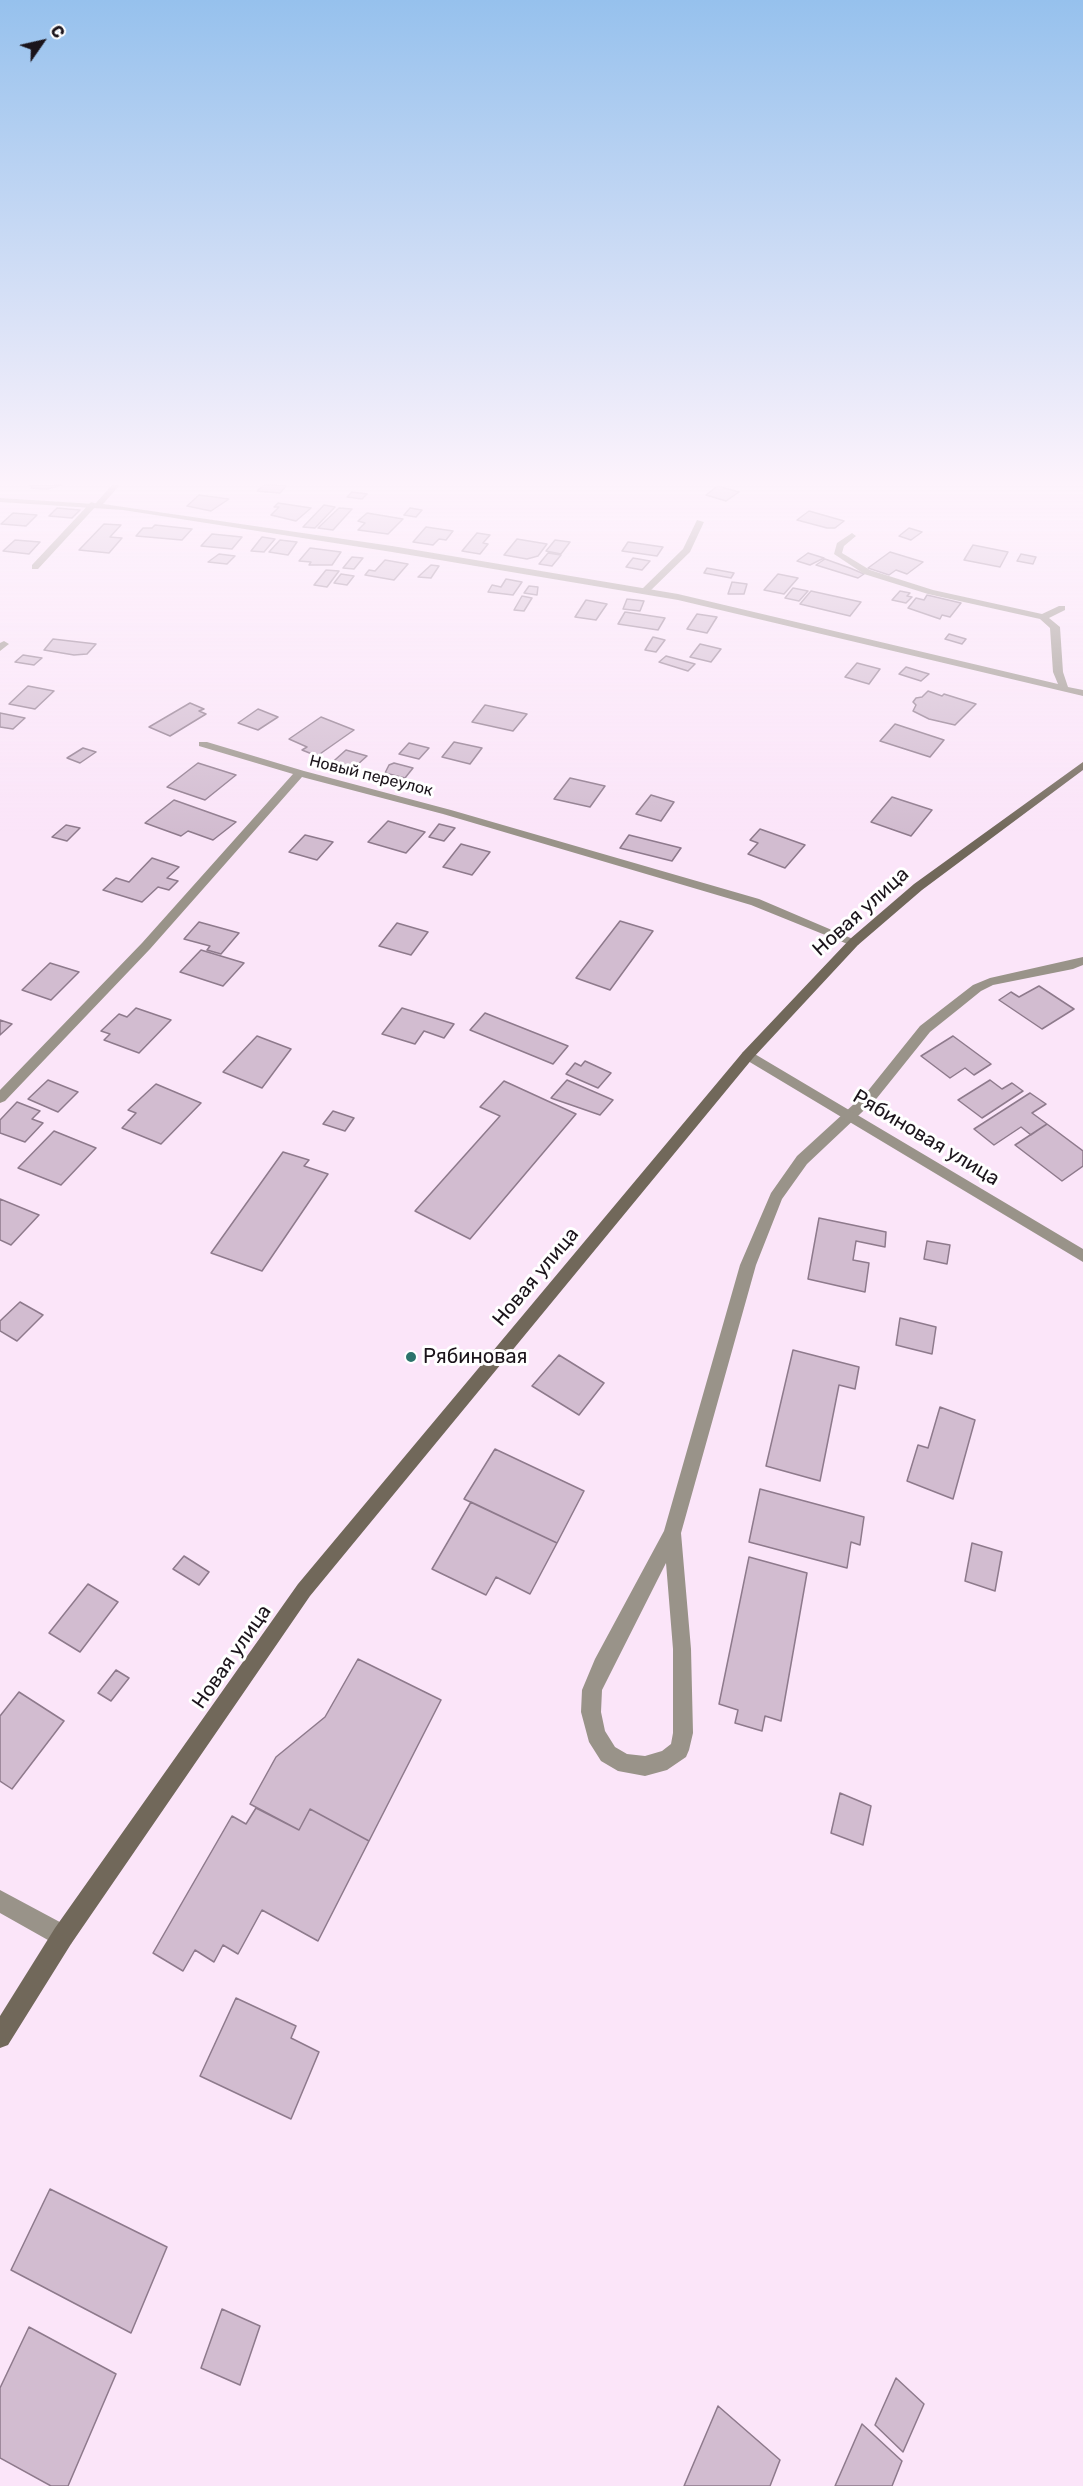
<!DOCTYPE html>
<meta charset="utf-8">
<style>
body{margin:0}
#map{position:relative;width:1083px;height:2486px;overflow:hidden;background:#fbe5f9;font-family:Rubik,sans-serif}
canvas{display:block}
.north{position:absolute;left:12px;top:12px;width:60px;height:60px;-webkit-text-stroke:4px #fff;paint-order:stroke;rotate:56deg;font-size:16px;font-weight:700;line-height:24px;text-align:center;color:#1b141b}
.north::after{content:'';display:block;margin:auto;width:21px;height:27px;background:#1b141b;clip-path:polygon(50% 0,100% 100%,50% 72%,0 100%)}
</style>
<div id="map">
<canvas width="1083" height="2486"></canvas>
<div class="north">С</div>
</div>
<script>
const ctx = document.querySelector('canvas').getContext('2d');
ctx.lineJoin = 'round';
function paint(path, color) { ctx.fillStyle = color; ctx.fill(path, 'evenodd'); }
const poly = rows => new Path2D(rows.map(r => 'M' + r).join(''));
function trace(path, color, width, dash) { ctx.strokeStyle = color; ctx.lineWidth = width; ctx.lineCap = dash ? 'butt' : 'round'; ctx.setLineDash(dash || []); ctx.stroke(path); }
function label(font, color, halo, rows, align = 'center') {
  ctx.font = font + ' Rubik,sans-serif'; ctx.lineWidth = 6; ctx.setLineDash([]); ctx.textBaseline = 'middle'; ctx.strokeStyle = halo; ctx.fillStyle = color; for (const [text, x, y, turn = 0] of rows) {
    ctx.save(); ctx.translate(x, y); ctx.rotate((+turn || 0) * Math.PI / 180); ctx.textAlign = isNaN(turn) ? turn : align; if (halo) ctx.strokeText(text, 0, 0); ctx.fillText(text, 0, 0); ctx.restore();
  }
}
const building = poly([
 [62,485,47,489,31,488,33,486,29,486,62,485],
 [264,485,274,485,286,486,280,493,257,491,264,485],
 [718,486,739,492,726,501,706,495,718,486],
 [352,492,367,494,362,499,347,497,352,492],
 [199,495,229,499,211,511,187,506,199,495],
 [278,503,311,508,296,521,271,515,279,507,274,507,278,503],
 [324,505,335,507,315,528,303,527,324,505],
 [57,508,80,510,72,518,49,516,57,508],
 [339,508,352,509,333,530,318,528,339,508],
 [410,508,422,510,416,517,404,515,410,508],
 [809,511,844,521,835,528,827,528,797,520,809,511],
 [13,513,37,515,26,526,1,524,13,513],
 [367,513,403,519,388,534,358,530,365,523,358,521,367,513],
 [104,524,121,525,110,537,122,538,109,553,79,550,104,524],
 [155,525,192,529,182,540,136,536,143,528,152,528,155,525],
 [426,527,453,531,446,540,439,539,433,545,413,542,426,527],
 [909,528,922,532,911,540,899,536,909,528],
 [477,533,490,535,483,543,488,544,480,554,462,551,477,533],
 [212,534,242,537,232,549,201,546,212,534],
 [262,537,275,539,264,552,251,551,262,537],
 [517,539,547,544,538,556,527,559,504,555,517,539],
 [15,540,40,542,29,554,3,551,15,540],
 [280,540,297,542,288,555,269,552,280,540],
 [555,540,570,542,561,554,546,551,555,540],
 [628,542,663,547,657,556,622,551,628,542],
 [973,545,1008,552,1000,567,964,560,973,545],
 [310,548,341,552,332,565,309,565,311,562,299,561,310,548],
 [890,552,923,562,907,574,896,570,889,575,868,568,890,552],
 [548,553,561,555,552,566,539,564,548,553],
 [808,553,824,558,810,565,797,561,808,553],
 [219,554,235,556,227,564,208,562,219,554],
 [1021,554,1036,557,1033,564,1017,561,1021,554],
 [352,557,363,558,354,569,343,568,352,557],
 [633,558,650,561,642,570,626,567,633,558],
 [825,559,850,568,864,574,858,578,816,565,825,559],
 [385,560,408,564,394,580,365,575,369,570,375,571,385,560],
 [431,565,439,566,431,578,418,577,431,565],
 [707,568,734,573,731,578,704,573,707,568],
 [326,570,339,571,327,587,314,585,326,570],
 [341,574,354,576,347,585,334,583,341,574],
 [778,574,798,578,784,594,764,590,778,574],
 [506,579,522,582,513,595,488,592,492,585,501,587,506,579],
 [732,582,747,584,744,594,728,594,732,582],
 [529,586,538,587,537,595,524,593,529,586],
 [793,588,808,591,799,601,785,598,793,588],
 [811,591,861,602,850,616,800,604,811,591],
 [900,591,910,593,907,596,912,597,906,603,892,600,900,591],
 [927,595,961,603,950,617,942,615,940,619,908,608,916,598,924,600,927,595],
 [522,596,532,598,524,611,514,610,522,596],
 [627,599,644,601,640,611,623,609,627,599],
 [586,600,607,604,596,620,575,617,586,600],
 [625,612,665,618,658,630,618,624,625,612],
 [697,614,717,617,707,633,687,629,697,614],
 [949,634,966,639,962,644,945,639,949,634],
 [653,637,665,640,656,652,645,650,653,637],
 [53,639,96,644,87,654,74,655,44,650,53,639],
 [700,644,721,649,711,662,690,657,700,644],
 [23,655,42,658,34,665,15,662,23,655],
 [666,656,695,664,688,671,659,662,666,656],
 [857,663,880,669,869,684,845,677,857,663],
 [906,667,929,674,921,681,899,674,906,667],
 [28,686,54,691,35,709,9,704,28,686],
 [928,691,942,696,944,694,976,704,955,725,929,719,913,711,916,705,913,702,916,698,922,697,928,691],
 [190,703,204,709,199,711,206,714,170,736,149,727,190,703],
 [485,705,527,714,513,731,472,722,485,705],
 [258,709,278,717,258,730,238,723,258,709],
 [0,713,25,718,13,729,0,727,0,713],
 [321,717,354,730,317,756,302,750,307,747,289,739,321,717],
 [895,724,944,740,930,757,880,741,895,724],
 [454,742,482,748,470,764,442,757,454,742],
 [409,743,429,748,419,759,399,754,409,743],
 [83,748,96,752,80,763,67,758,83,748],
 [346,750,367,756,347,774,326,768,346,750],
 [198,763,236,775,205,800,167,787,198,763],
 [394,763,413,768,405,778,385,773,389,765,394,763],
 [570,778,605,786,590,807,554,799,570,778],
 [651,795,674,802,661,821,636,814,651,795],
 [892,797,932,810,911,836,871,822,892,797],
 [174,800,236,822,213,840,188,831,181,836,145,823,174,800],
 [388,821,425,832,406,853,368,842,388,821],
 [439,824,455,828,444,841,429,837,439,824],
 [66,825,80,828,67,841,52,837,66,825],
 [760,829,805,845,785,868,748,854,758,843,750,840,760,829],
 [305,835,333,842,317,860,289,852,305,835],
 [629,835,681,848,672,861,620,848,629,835],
 [461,844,490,852,472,875,443,867,461,844],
 [152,858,179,867,167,878,178,881,169,890,158,887,142,902,103,890,116,878,129,882,152,858],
 [620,921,653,931,610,990,576,978,620,921],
 [199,922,239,933,221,954,207,950,210,946,184,939,199,922],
 [397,923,428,932,411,955,379,946,397,923],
 [201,950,244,963,223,986,180,972,201,950],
 [50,963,79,972,51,1000,22,990,50,963],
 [1039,986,1074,1009,1042,1029,999,1000,1011,992,1019,997,1039,986],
 [136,1008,171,1020,139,1053,104,1040,110,1034,101,1031,119,1014,127,1017,136,1008],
 [402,1008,454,1024,444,1038,424,1031,415,1044,382,1034,402,1008],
 [485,1013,568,1046,553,1064,470,1030,485,1013],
 [0,1020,12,1024,0,1035,0,1020],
 [257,1036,291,1049,262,1088,223,1072,257,1036],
 [953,1036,991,1064,974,1075,965,1068,950,1078,921,1056,953,1036],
 [585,1061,611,1073,598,1088,566,1074,575,1063,581,1066,585,1061],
 [48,1080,78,1092,58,1112,28,1099,48,1080],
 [567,1080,613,1100,600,1115,551,1098,567,1080],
 [990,1080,1002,1089,1012,1083,1023,1091,982,1118,958,1100,990,1080],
 [504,1081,576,1114,470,1239,415,1211,500,1116,480,1107,504,1081],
 [156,1084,201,1103,161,1144,122,1128,136,1113,128,1110,156,1084],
 [1030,1093,1046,1104,1032,1113,1047,1124,1031,1135,1021,1127,994,1145,974,1129,1030,1093],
 [17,1102,40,1111,32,1119,43,1123,25,1142,0,1133,0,1120,17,1102],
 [333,1111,354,1118,345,1131,323,1124,333,1111],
 [1047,1124,1083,1151,1083,1166,1062,1181,1015,1145,1047,1124],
 [54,1131,96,1148,61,1185,18,1168,54,1131],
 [283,1152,309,1160,304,1166,328,1174,262,1271,211,1253,283,1152],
 [0,1199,39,1215,11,1245,0,1240,0,1199],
 [819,1218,886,1232,885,1247,856,1241,853,1260,869,1263,865,1292,808,1279,819,1218],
 [927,1241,950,1245,947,1264,924,1259,927,1241],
 [20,1302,43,1315,17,1341,0,1331,0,1321,20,1302],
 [900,1318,936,1327,932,1354,896,1345,900,1318],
 [793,1350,859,1367,855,1389,839,1385,820,1481,766,1466,793,1350],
 [559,1355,604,1383,579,1415,532,1386,559,1355],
 [940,1407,975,1420,953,1499,907,1481,918,1445,928,1448,940,1407],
 [495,1449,584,1491,557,1543,464,1499,495,1449],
 [760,1489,864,1517,860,1545,851,1542,847,1568,749,1542,760,1489],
 [471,1502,557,1543,530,1594,496,1577,486,1595,432,1569,471,1502],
 [972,1543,1002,1552,995,1591,965,1581,972,1543],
 [184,1556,209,1572,199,1585,173,1569,184,1556],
 [749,1557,807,1573,781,1721,765,1716,762,1731,735,1723,738,1710,719,1704,749,1557],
 [88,1584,118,1602,80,1652,49,1633,88,1584],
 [358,1659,441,1700,369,1841,310,1809,299,1830,250,1804,276,1757,325,1717,358,1659],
 [116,1670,129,1678,111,1701,98,1693,116,1670],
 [19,1692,64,1721,12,1789,0,1781,0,1716,19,1692],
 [840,1793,871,1806,863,1845,831,1833,840,1793],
 [256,1808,299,1830,310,1809,369,1841,318,1941,262,1910,238,1954,223,1945,214,1962,195,1950,183,1971,153,1953,232,1816,246,1824,256,1808],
 [236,1998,296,2026,291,2038,319,2052,291,2119,200,2076,236,1998],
 [50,2189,167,2247,131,2333,11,2270,50,2189],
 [222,2309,260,2326,240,2385,201,2368,222,2309],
 [29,2327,116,2374,68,2486,51,2486,0,2458,0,2388,29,2327],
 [896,2378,924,2404,903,2452,875,2425,896,2378],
 [718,2406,780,2460,770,2486,684,2486,718,2406],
 [862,2424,902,2461,892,2486,835,2486,862,2424]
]);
paint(building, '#d2bcd0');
trace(building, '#8e7a8c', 1.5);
paint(poly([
 [91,502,98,504,38,569,32,569,32,565,91,502],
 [697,520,704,522,690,552,648,593,642,593,642,589,683,549,697,520],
 [1083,957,1083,965,1073,969,993,985,981,991,960,1008,930,1032,877,1098,807,1164,782,1199,756,1265,681,1533,691,1649,693,1733,689,1750,686,1757,667,1770,645,1776,618,1771,601,1761,589,1742,581,1712,582,1690,595,1659,664,1531,740,1265,771,1193,797,1156,867,1092,920,1026,973,985,990,978,1083,957],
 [666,1563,673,1649,673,1733,671,1744,662,1751,645,1756,627,1754,615,1747,605,1731,601,1712,602,1690,666,1563]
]), '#999389');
paint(poly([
 [112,485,120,485,103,504,392,546,678,594,1058,684,1053,672,1050,628,1040,619,928,594,864,574,834,554,837,543,852,533,856,536,844,546,842,553,870,570,933,590,1042,614,1059,606,1065,606,1065,610,1049,618,1060,627,1063,672,1068,687,1083,690,1083,696,678,600,392,552,123,510,0,502,0,498,95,504,112,485],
 [4,641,9,644,0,651,0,643,4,641],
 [199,742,207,742,304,771,451,810,759,899,860,942,858,945,850,945,751,905,443,814,302,777,150,949,5,1101,0,1103,0,1090,142,943,293,774,199,746,199,742],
 [748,1050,1083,1249,1083,1262,743,1058,741,1055,743,1052,748,1050],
 [0,1890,71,1928,74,1936,71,1944,63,1947,55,1944,0,1913,0,1890]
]), '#999389');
paint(poly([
 [1083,762,1083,770,922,890,858,945,753,1058,310,1596,71,1944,8,2045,0,2048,0,2016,55,1928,298,1584,743,1052,850,939,914,884,1083,762]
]), '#71685a');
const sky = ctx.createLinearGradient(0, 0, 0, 833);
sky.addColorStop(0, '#96c1ed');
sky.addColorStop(0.58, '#fdf3fc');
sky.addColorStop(1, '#fdf3fc00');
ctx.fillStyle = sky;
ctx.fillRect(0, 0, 1083, 833);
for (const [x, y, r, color] of [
 [411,1357,6,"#2c736c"]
]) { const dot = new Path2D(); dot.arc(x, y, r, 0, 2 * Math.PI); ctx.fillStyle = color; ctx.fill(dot); trace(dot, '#fff', 2); }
label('16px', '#1b141b', '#fff', [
 ["Новый переулок",371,776,14]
]);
label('20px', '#1b141b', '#fff', [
 ["Новая улица",861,912,-42],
 ["Рябиновая улица",926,1138,31],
 ["Новая улица",536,1277,-50],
 ["Новая улица",232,1657,-55]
]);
label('20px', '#1b141b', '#fff', [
 ["Рябиновая",423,1357]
], 'left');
</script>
